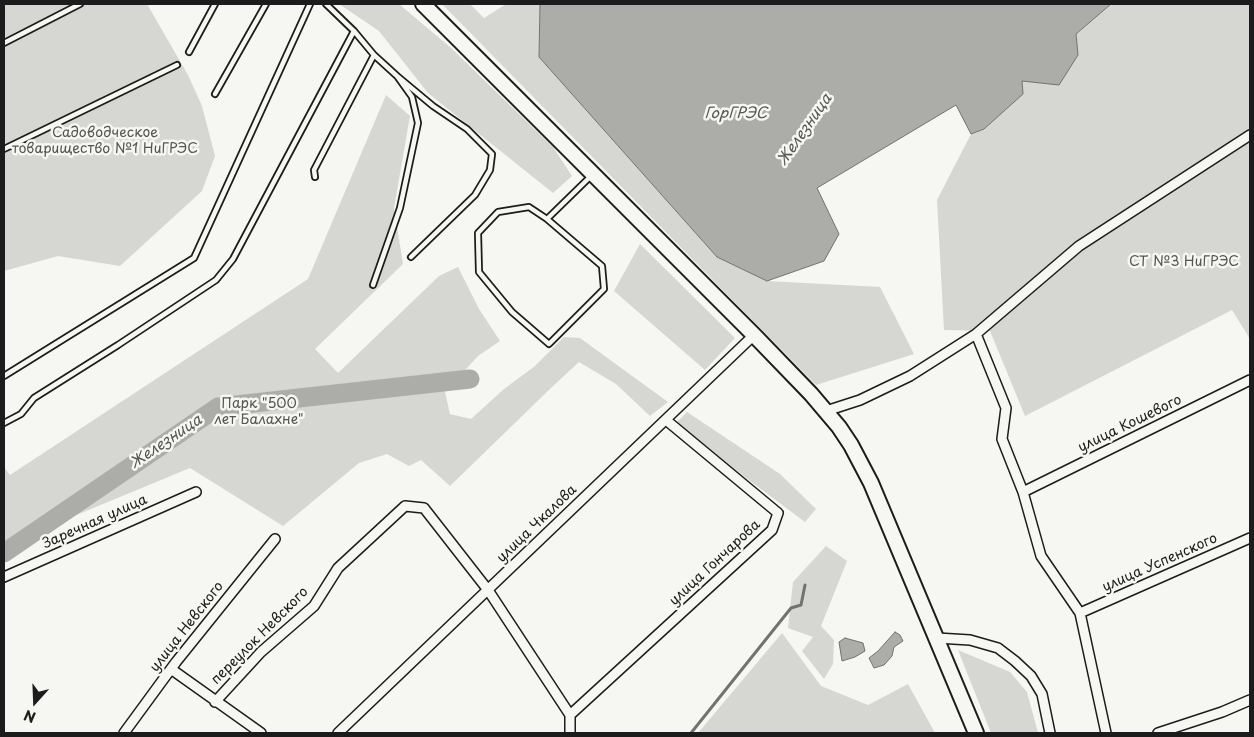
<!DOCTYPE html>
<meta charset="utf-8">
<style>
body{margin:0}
#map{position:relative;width:1254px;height:737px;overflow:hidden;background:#f6f6f2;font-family:"Playpen Sans",sans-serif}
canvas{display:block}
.frame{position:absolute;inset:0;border:5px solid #1c1c1c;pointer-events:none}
.north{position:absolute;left:10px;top:677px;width:50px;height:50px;-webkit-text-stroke:4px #f6f6f2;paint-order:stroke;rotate:200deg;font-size:14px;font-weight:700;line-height:20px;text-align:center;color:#1c1c1c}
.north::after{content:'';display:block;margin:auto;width:18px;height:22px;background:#1c1c1c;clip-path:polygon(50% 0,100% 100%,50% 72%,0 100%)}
</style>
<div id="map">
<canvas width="1254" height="737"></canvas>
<div class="frame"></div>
<div class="north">N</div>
</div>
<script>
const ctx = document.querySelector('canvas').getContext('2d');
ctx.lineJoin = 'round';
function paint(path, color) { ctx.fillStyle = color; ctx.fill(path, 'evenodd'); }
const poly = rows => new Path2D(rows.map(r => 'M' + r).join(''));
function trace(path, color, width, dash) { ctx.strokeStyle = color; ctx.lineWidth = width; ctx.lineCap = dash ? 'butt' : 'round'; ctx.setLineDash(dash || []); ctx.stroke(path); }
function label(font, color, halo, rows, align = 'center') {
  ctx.font = font + ' "Playpen Sans",sans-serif'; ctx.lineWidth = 5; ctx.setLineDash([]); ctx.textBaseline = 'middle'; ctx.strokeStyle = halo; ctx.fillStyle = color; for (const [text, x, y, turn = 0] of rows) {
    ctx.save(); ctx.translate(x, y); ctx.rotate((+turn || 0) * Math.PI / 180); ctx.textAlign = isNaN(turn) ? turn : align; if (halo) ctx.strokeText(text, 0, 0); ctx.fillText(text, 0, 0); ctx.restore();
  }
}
paint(poly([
 [4,4,147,4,188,75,202,106,215,156,202,191,120,266,58,256,4,271],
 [339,4,399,4,451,48,553,147,572,176,553,193,428,93,379,31],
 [442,4,470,4,484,18,506,4,540,4,539,57,717,257,767,281,880,287,914,354,816,385],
 [1111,4,1250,4,1250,339,1232,310,1025,416,990,331,944,330,937,200,971,134,984,129,1022,81,1078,55,1076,34],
 [386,95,410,116,394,208,403,264,315,349,338,373,439,276,458,267,479,309,500,341,478,356,445,392,450,414,471,419,504,389,535,366,564,337,580,338,668,402,650,416,616,384,579,362,552,387,450,486,421,460,409,466,387,454,359,463,283,526,190,468,4,545,4,467,10,475,308,279],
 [640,244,735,338,705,370,614,291],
 [687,412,780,474,816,509,805,522,710,451,676,423],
 [826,546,847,561,821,626,834,640,833,664,824,679,802,651,813,637,788,628,793,582],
 [782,633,821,686,868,705,908,684,935,733,698,733],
 [958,650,1010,672,1027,692,1038,733,991,733]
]), '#d6d6d2');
const water = poly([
 [540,4,1111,4,1076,34,1078,55,1059,85,1022,81,1023,94,984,129,971,134,956,105,817,188,839,234,824,261,767,281,717,257,539,57,540,4],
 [895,632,900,635,903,641,894,647,892,656,884,665,874,668,869,658,878,651,895,632],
 [845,638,863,643,865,651,855,657,842,661,839,642,845,638]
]);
paint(water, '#acaca9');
trace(water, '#727271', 1);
trace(poly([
 [691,733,791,608,801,605,805,585]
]), '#727271', 3);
trace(poly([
 [4,553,218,407,470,379]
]), '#acaca9', 19);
const service = poly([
 [4,43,80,4],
 [189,52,215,4],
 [397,76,433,106,467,129,492,154,490,170,475,195,411,257],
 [215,94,266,4],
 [4,149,177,65],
 [315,177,314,170,374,55,354,31],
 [547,219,602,266,604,289,549,344,512,312,479,272,478,233,498,212,529,207,547,219,591,176],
 [373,285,400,208,418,123,412,97,397,76,374,55],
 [4,376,194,258,310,4],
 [4,423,21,414,34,398,118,345,216,280,233,259,354,31,326,4]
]);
const minor = poly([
 [976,334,1079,246,1250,135],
 [826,411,860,400,910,376,976,334,1006,408,1002,439,1023,492,1041,556,1080,613,1106,733],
 [1023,492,1250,380],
 [4,577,196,492],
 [1080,613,1250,538],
 [937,638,970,640,998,648,1015,661,1031,676,1042,694,1050,733],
 [171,669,261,733],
 [215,702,261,652,314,606,338,568,405,506,424,508,488,590,570,715],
 [124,733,176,662,275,539],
 [338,733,754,335],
 [570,733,570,715,772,530,778,513,666,420],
 [1158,733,1222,712,1250,700]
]);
const primary = poly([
 [423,4,754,335,811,394,839,427,851,445,871,483,976,733]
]);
trace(service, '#1c1c1c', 8);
trace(minor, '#1c1c1c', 12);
trace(primary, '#1c1c1c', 18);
trace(service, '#f6f6f2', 4.5);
trace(minor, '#f6f6f2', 9);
trace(primary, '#f6f6f2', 14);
label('14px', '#545453', '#f6f6f2', [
 ["Садоводческое",105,133],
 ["товарищество №1 НиГРЭС",105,149],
 ["СТ №3 НиГРЭС",1184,262],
 ["Парк \"500",259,404],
 ["лет Балахне\"",259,420]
]);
label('14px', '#1c1c1c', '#f6f6f2', [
 ["улица Кошевого",1130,424,-26],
 ["Заречная улица",95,522,-24],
 ["улица Чкалова",537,524,-44],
 ["улица Гончарова",715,563,-43],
 ["улица Успенского",1160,563,-24],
 ["улица Невского",187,627,-52],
 ["переулок Невского",260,636,-45]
]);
label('italic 15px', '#565654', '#f6f6f2', [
 ["ГорГРЭС",736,114],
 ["Железница",805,130,-55],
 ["Железница",166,442,-34]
]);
</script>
